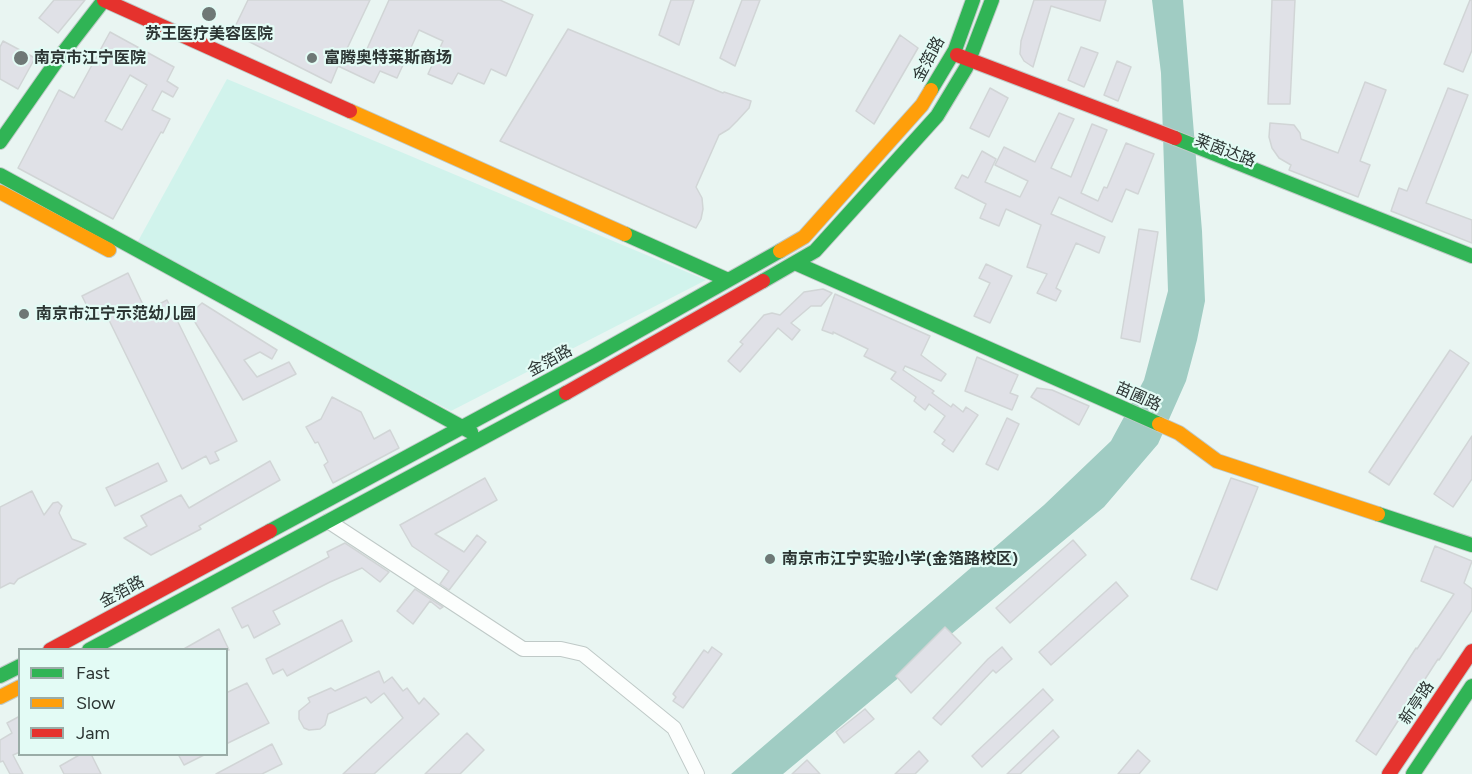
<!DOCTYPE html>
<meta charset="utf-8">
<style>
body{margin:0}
#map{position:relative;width:1472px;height:774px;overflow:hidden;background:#e9f5f2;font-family:Figtree,sans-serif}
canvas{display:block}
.legend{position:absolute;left:18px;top:648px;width:210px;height:108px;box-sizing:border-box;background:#e3fbf5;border:2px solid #9aaca7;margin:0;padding:8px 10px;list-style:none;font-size:18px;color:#2c3533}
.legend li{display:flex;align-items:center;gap:12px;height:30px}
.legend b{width:30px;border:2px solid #9aaca7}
</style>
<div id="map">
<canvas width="1472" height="774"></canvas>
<ul class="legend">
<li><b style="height:8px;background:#30b455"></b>Fast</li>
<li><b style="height:8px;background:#ff9f0a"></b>Slow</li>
<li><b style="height:8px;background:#e5322d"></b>Jam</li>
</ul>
</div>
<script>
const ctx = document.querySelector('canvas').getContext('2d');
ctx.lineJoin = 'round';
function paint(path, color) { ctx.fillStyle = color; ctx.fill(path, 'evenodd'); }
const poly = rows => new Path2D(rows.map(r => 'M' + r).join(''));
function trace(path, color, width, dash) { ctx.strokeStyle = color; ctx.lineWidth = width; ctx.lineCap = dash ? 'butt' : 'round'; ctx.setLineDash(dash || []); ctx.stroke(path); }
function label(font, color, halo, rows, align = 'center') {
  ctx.font = font + ' Figtree,"Noto Sans SC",sans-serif'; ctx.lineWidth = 4.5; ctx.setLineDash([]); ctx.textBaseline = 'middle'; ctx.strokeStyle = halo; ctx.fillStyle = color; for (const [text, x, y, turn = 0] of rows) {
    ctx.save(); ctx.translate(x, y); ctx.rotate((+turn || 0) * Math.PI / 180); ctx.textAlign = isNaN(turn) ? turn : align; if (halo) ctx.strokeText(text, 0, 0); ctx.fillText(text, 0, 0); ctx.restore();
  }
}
paint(poly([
 [227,79,706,280,451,411,137,243]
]), '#d1f3ec');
paint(poly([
 [1152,0,1183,0,1202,231,1205,301,1197,340,1186,381,1158,444,1104,507,783,774,731,774,1044,505,1111,441,1144,380,1168,291,1161,73]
]), '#a0ccc3');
const building = poly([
 [54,0,85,0,58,33,39,18,54,0],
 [248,0,370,0,345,53,362,60,389,0,500,0,533,15,506,76,491,69,484,84,458,73,452,84,428,74,443,41,419,30,397,78,380,71,374,83,338,66,331,83,232,33,248,0],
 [671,0,694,0,679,45,659,35,671,0],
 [742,0,760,0,735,66,720,58,742,0],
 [1034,0,1106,0,1100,21,1051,6,1033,67,1024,61,1020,54,1021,41,1034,0],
 [1272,0,1295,0,1290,104,1268,104,1272,0],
 [1470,0,1472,0,1472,50,1463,72,1444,64,1470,0],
 [568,29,723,93,724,92,751,101,749,108,737,121,729,129,719,135,696,187,702,198,703,209,701,219,696,228,500,141,568,29],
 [110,32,174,67,167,81,178,88,173,97,162,91,152,110,170,119,163,133,161,132,113,219,18,168,59,90,74,98,110,32],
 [130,75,147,85,122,130,105,121,130,75],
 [900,35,918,48,874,124,856,111,900,35],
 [3,41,35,58,18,89,0,79,0,47,3,41],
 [1081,47,1098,53,1084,87,1068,80,1081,47],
 [1117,61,1131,67,1118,101,1104,95,1117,61],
 [1365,82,1386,90,1360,161,1370,165,1358,197,1289,170,1291,165,1279,158,1272,148,1269,137,1270,123,1294,125,1300,133,1301,139,1338,153,1365,82],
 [990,88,1008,98,989,137,970,128,990,88],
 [1448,88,1468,95,1426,203,1472,220,1472,243,1391,211,1399,188,1407,191,1448,88],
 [1059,113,1074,119,1051,168,1071,177,1092,124,1107,130,1081,193,1098,201,1104,187,1107,188,1126,143,1154,154,1138,194,1126,189,1112,222,1059,197,1051,214,1105,237,1099,253,1076,243,1056,288,1061,291,1056,301,1037,293,1047,274,1027,267,1041,225,1006,209,999,226,980,218,986,204,955,188,962,175,968,178,982,151,996,159,985,182,1020,197,1028,181,995,165,1004,147,1035,162,1059,113],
 [1139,229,1158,232,1140,342,1121,338,1139,229],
 [986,264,1012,276,990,323,974,316,990,283,979,278,986,264],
 [128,273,146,311,167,300,237,441,215,452,219,460,210,464,206,456,182,469,105,312,93,318,82,296,128,273],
 [823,289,832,293,821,306,811,306,791,323,800,330,792,340,778,328,740,372,728,361,743,344,740,342,764,315,772,313,780,315,804,292,823,289],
 [835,294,930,336,921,355,946,374,941,381,905,366,903,370,934,391,932,393,951,407,953,404,963,412,966,407,978,415,953,452,942,444,945,440,934,432,945,416,929,404,925,410,914,401,916,397,891,379,896,372,864,356,868,349,833,332,833,334,822,330,835,294],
 [202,303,277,350,272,359,260,352,244,360,257,377,289,362,296,374,243,400,190,314,202,303],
 [1450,350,1469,363,1389,485,1369,472,1450,350],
 [977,357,1018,375,1010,393,1018,396,1012,410,965,391,977,357],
 [1037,388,1052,390,1089,406,1079,425,1031,397,1037,388],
 [332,397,361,412,374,439,390,430,399,448,333,483,324,465,328,462,318,442,315,443,306,427,321,419,332,397],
 [1007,418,1019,424,998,470,986,464,1007,418],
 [1472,436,1472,479,1453,507,1434,494,1472,436],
 [270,461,280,480,199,526,201,529,151,555,124,538,147,526,141,516,169,501,181,495,189,508,270,461],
 [158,463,167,481,115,506,106,488,158,463],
 [485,478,497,500,435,534,464,552,477,535,486,542,449,590,440,584,449,571,412,546,400,525,485,478],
 [1231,478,1258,487,1217,590,1191,579,1231,478],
 [32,491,44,515,53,503,58,502,62,506,59,513,72,539,86,544,18,579,14,584,10,583,0,588,0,507,32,491],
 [1073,540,1086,555,1010,623,996,608,1073,540],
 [345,543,389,572,380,582,362,568,330,582,273,611,280,624,254,638,248,625,242,628,232,608,329,557,327,552,345,543],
 [1435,546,1472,561,1464,583,1472,589,1472,610,1439,660,1438,659,1376,755,1356,741,1416,648,1417,649,1454,594,1421,581,1435,546],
 [1116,582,1128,596,1051,665,1039,652,1116,582],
 [415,589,443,607,440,609,430,601,413,624,397,611,415,589],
 [342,620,352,641,287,676,283,669,273,674,266,659,342,620],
 [945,627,961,643,911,693,896,676,945,627],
 [219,629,229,650,182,650,219,629],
 [712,647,722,654,683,708,673,701,676,697,673,694,704,650,708,653,712,647],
 [1002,647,1012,659,996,673,993,670,941,725,933,718,988,659,1002,647],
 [379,671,384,683,392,677,403,691,407,688,419,704,424,698,439,714,374,774,343,774,403,718,384,693,371,703,366,697,328,714,325,725,320,729,309,730,304,728,299,719,299,711,310,702,308,698,331,688,335,691,379,671],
 [247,683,269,723,226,744,226,693,247,683],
 [1043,689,1053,700,982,767,972,756,1043,689],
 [865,709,874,719,844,743,836,732,865,709],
 [20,716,20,752,13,755,23,774,10,774,3,761,0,762,0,740,12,733,7,723,20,716],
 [1053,730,1059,737,1020,774,1007,774,1053,730],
 [467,733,484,750,460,774,425,774,467,733],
 [272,744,282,764,262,774,216,774,272,744],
 [1138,750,1150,761,1139,774,1118,774,1138,750],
 [919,751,928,761,915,774,895,774,919,751],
 [81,754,91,754,101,774,64,774,60,766,81,754],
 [178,754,206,754,184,765,178,754],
 [807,760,820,774,792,774,807,760]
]);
paint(building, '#e0e1e7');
trace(building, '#d1d5d6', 1.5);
const street = poly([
 [328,521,523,649,561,649,583,654,674,728,697,774]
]);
const fast = poly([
 [931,90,955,50,973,0],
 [1175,138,1472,256],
 [0,142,56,62,104,0],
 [0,175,471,432],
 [625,234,728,280],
 [795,263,1159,424],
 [763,281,815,251,937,116,966,68,992,0],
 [1378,514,1472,545],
 [270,531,594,356,780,251],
 [89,650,566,393],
 [0,676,20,666],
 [1413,774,1472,686]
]);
const slow = poly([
 [350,111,625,234],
 [0,192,109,250],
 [780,251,804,237,922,105,931,90],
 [1159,424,1179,433,1217,461,1378,514],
 [0,697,20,687]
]);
const jam = poly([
 [104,0,350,111],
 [957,55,1175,138],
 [566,393,763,281],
 [50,650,270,531],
 [1389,774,1472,651]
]);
trace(street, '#bfc9c7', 16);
trace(fast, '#bfc9c7', 16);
trace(slow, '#bfc9c7', 16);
trace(jam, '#bfc9c7', 16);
trace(street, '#fcfefd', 14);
trace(fast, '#30b455', 14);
trace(slow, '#ff9f0a', 14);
trace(jam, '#e5322d', 14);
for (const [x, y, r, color] of [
 [209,14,8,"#6e7876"],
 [21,58,8,"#6e7876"],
 [312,58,6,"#6e7876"],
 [24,314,6,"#6e7876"],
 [770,559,6,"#6e7876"]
]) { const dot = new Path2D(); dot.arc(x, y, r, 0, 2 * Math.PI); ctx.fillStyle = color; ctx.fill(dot); trace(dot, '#e3fbf5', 2); }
label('bold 16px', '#2c3533', '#e3fbf5', [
 ["苏王医疗美容医院",209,34,"center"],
 ["南京市江宁医院",34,58],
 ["富腾奥特莱斯商场",324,58],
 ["南京市江宁示范幼儿园",36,314],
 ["南京市江宁实验小学(金箔路校区)",782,559]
], 'left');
label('16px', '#2c3533', '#e3fbf5', [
 ["金箔路",929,59,-62],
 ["莱茵达路",1225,151,21],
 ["金箔路",550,361,-28],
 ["苗圃路",1138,397,24],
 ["金箔路",122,592,-28],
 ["新亭路",1417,703,-56]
]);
</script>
